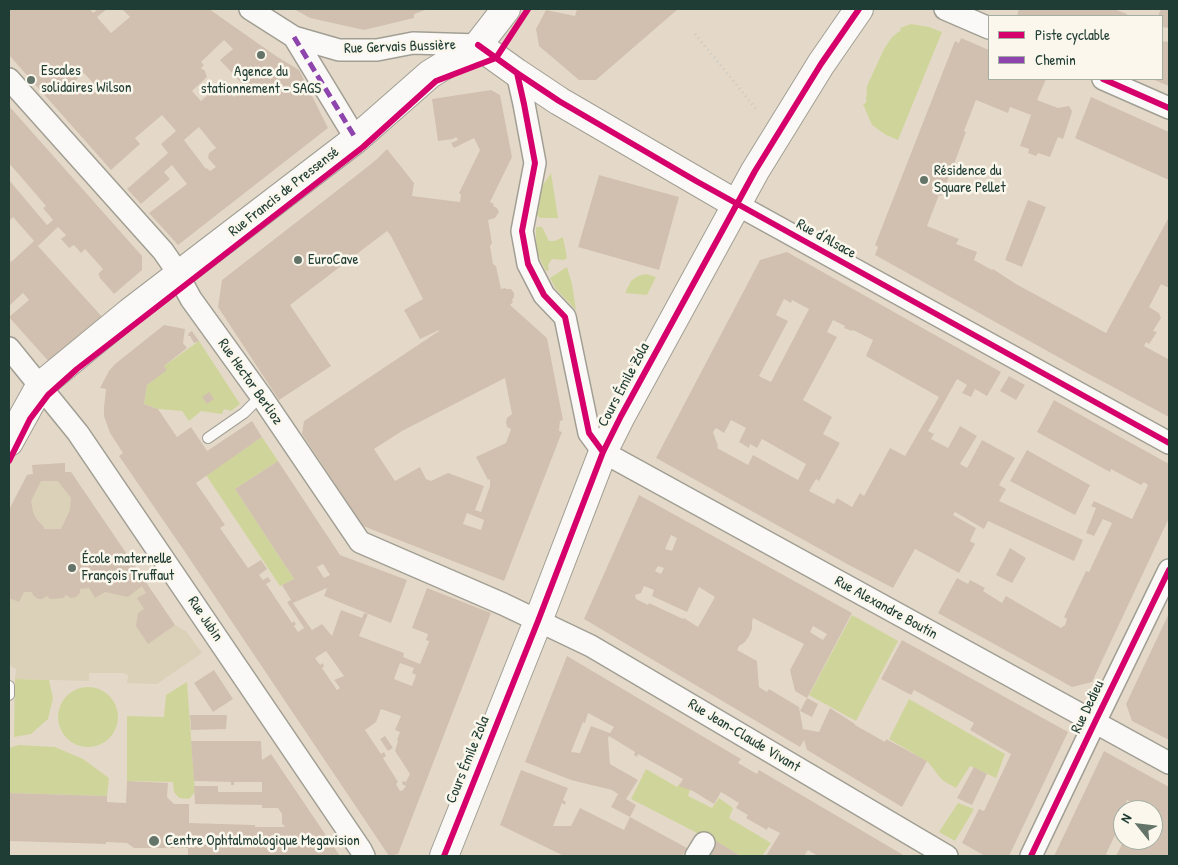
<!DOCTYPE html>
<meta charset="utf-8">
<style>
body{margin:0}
#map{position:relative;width:1178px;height:865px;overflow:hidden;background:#e4d9c8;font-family:"Patrick Hand",sans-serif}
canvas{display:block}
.frame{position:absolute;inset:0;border:10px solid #1f3d34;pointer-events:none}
.legend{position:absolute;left:988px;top:15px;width:175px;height:65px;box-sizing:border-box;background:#fbf7ec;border:1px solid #a3ada2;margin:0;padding:6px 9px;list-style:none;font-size:15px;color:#1f3d34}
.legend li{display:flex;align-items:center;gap:10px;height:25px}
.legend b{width:25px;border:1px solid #a3ada2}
.north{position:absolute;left:1113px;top:800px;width:50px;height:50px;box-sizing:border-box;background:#fbf7ec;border:1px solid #a3ada2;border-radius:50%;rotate:299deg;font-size:14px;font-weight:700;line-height:20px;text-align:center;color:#1f3d34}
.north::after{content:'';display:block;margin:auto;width:18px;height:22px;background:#647468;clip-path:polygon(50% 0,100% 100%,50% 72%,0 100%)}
</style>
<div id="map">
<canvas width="1178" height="865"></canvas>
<div class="frame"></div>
<ul class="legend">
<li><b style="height:6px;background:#d6006c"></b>Piste cyclable</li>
<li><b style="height:6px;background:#8e44ad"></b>Chemin</li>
</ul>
<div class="north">N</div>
</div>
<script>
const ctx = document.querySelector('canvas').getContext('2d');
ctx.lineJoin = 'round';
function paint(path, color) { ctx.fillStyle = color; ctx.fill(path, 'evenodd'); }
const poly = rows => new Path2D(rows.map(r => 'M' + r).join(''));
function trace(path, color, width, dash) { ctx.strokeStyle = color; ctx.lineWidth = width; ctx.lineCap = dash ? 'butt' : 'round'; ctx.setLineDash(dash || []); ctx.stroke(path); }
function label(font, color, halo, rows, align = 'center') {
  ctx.font = font + ' "Patrick Hand",sans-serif'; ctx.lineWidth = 5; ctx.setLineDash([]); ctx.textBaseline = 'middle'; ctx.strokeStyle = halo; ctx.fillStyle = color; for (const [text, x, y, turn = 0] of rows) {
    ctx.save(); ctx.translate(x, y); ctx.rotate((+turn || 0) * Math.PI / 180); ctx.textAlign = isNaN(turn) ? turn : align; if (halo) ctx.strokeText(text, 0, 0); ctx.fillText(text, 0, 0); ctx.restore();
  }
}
paint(poly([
 [65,463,65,472,71,472,175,625,186,631,202,653,157,684,127,683,128,675,123,673,89,673,89,681,15,679,16,669,9,665,9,510,27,475,33,474,32,465]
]), '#dbd0b8');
paint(poly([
 [911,24,929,27,942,32,898,140,886,135,872,125,863,104,866,103,867,86,884,49,892,37,901,30,900,28],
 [551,173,558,218,540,218,537,215,537,203,543,185],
 [536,227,542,227,549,241,555,241,563,237,567,258,564,260,552,259,548,265,549,270,546,271,537,253,536,239],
 [567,267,572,284,576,310,556,289,550,278],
 [646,274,656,277,647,295,625,293,631,281,638,276],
 [199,341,240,404,231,411,224,409,222,414,201,411,189,421,182,411,158,409,144,404,147,385,166,370,164,366],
 [262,437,278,461,235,489,294,579,280,586,206,475],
 [852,615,898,641,856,721,809,695],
 [15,679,49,680,53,698,48,719,31,734,14,737],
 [187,682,195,792,189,799,179,798,174,792,173,782,127,781,127,716,164,717,166,695],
 '58 717a30 30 0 1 1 60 0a30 30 0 1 1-60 0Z',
 [909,699,1005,754,996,778,970,766,956,788,942,780,928,762,889,739],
 [19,745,55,747,83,759,109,778,107,796,9,793,9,748],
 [646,769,677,787,680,783,690,790,688,796,712,808,719,798,733,808,729,818,771,843,762,856,742,856,631,799],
 [958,803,974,809,955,841,939,832]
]), '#cfd59a');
paint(poly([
 [9,9,12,10,14,9,90,9,93,13,98,9,107,9,97,17,111,33,130,17,122,9,209,9,276,56,299,70,328,128,178,245,149,213,187,184,172,165,164,172,170,179,141,204,127,189,168,153,161,144,176,131,162,115,135,138,140,144,111,170,9,55],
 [224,40,233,49,220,60,245,87,234,97,222,83,201,101,192,91,207,77,205,71,201,68,204,65,201,62],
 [84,73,93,83,87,89,82,84,80,86,75,81],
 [199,127,216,148,209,153,208,158,216,167,210,171,207,168,206,169,184,140],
 [294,9,428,9,414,14,414,18,364,30,310,18],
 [577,9,678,9,596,80,579,80,539,46,536,29,546,10,575,16],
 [1019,9,1114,9,1127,14,1127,16,1017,16],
 [1161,9,1169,9,1169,28,1162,27,1162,16,1158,16],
 [961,38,989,50,989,79,1046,79,1037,100,1058,108,1069,106,1072,111,1071,115,1063,139,1058,137,1050,157,1038,153,1036,156,1028,153,1029,149,1020,146,1031,115,1010,107,1008,113,976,100,964,131,966,132,954,164,941,196,939,195,927,226,959,239,956,244,977,252,974,260,992,270,993,269,1016,284,1106,333,1169,217,1169,288,1161,284,1149,307,1159,313,1161,318,1153,331,1157,332,1149,344,1146,342,1144,346,1168,359,1169,356,1169,417,1085,372,875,255,878,247,875,245,955,41,959,43],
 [1162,41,1169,42,1169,86,1152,79,1162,79],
 [491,90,500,95,512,157,490,202,494,204,493,206,497,208,499,212,495,218,488,220,492,243,490,246,493,264,496,266,501,289,505,288,506,289,511,289,514,293,514,297,512,300,513,302,510,305,547,338,563,420,560,421,559,431,562,432,504,581,363,526,302,434,304,421,439,331,439,330,420,339,404,310,423,299,391,236,387,231,290,305,331,366,279,400,218,307,222,280,366,168,377,159,387,149,414,183,412,196,460,202,461,195,459,193,480,150,474,138,454,148,451,143,458,140,456,137,453,139,438,141,432,99],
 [505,378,512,414,507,418,506,422,507,427,511,429,506,443,476,457,488,480,490,479,490,486,481,512,475,510,484,486,448,473,431,481,426,479,420,467,395,481,374,449,402,431],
 [467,513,484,520,481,530,463,524],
 [1091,97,1169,132,1169,180,1075,138],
 [9,106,142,256,142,270,114,294,99,277,100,276,98,274,103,269,85,249,81,253,74,245,69,248,61,239,66,235,58,227,38,246,104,319,50,363,9,317,29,300,23,293,9,306,9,259,11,262,34,241,13,217,9,221,9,180,47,225,53,220,43,208,46,206,9,163],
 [968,166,981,169,977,179,965,172],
 [599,175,679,197,659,270,578,247],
 [1028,200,1046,207,1022,267,1005,260],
 [787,252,1001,372,987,396,975,389,971,397,962,393,967,385,957,379,928,431,934,434,931,439,948,448,960,426,977,436,960,464,967,468,982,440,1015,458,999,485,1006,489,999,501,1083,540,1074,561,988,521,984,529,955,512,953,515,976,528,970,541,975,544,959,573,915,549,893,588,847,564,656,458,760,260],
 [784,299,791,303,792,300,809,309,771,382,759,376,788,321,776,315],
 [833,320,845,326,844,328,852,331,853,330,873,340,866,356,939,397,905,456,890,448,864,496,860,493,852,507,837,498,834,504,809,491,816,479,819,481,840,443,823,434,832,417,803,400,837,337,827,332],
 [731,420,746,428,739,442,749,448,750,444,757,448,762,439,806,464,798,480,753,455,748,465,717,448,718,446,713,432,716,428,724,433],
 [164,325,185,329,183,343,187,348,164,366,167,370,147,385,144,404,158,409,177,437,191,427,207,451,252,421,262,437,196,483,225,525,220,528,248,568,261,560,267,569,259,575,263,580,268,577,271,581,266,584,292,623,294,621,296,624,294,626,298,632,304,628,287,602,291,600,282,585,294,579,235,489,278,461,340,555,407,580,391,623,324,596,327,588,293,603,312,630,322,624,332,636,341,610,362,618,364,613,368,614,359,636,404,653,403,657,420,664,429,642,430,642,426,640,428,634,412,628,427,588,491,613,398,854,389,856,185,552,119,456,123,453,110,433,104,416,104,407,106,389,100,388,109,371,115,364],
 [323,564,330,575,324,578,317,567],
 [326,651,344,676,334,680,340,688,337,690,322,668,324,666,323,663,320,665,315,658],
 [400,663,414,668,412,673,416,675,412,686,394,679],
 [381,709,401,716,395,730,400,732,397,740,398,741,395,751,410,774,406,782,403,781,402,784,406,786,403,790,400,791,396,784,398,782,383,758,386,756,384,752,381,754,365,730,376,722],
 [192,331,199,341,194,343,190,336,188,336,189,333],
 [1009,376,1025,385,1016,400,1000,391],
 [209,392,214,399,207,404,202,397],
 [1054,400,1169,464,1169,518,1092,682,1072,687,938,613,957,578,968,584,970,580,985,588,983,591,1002,603,1006,596,1061,628,1065,625,1067,619,1064,617,1086,571,1089,572,1112,523,1103,519,1094,536,1086,533,1096,508,1091,506,1094,501,1132,519,1148,485,1144,482,1141,485,1111,469,1110,472,1037,432],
 [1027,450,1090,485,1075,515,1010,481],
 [65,463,65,472,71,472,175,625,148,644,136,626,138,613,144,609,137,598,146,593,142,586,128,597,105,592,95,598,89,588,80,589,80,593,76,597,71,598,66,595,63,598,50,599,47,596,42,599,38,599,33,595,32,592,24,592,19,602,9,598,9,510,27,475,33,474,32,465],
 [41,481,58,481,71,498,70,510,61,529,44,529,44,527,37,520,33,512,31,501],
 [639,495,852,613,807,698,795,691,790,670,804,644,753,618,752,622,752,629,749,636,745,642,739,646,737,650,757,661,759,687,767,692,769,689,799,707,803,729,819,732,830,708,855,724,855,725,885,742,886,739,927,761,902,807,807,750,804,740,800,747,584,619],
 [671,535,677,538,672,551,665,549],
 [658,566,664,568,661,574,655,571],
 [644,586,654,590,652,596,687,612,699,587,715,597,698,627,684,618,683,619,649,603,648,605,636,599,635,595,641,593],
 [813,626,827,634,823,640,810,632],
 [1010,548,1026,558,1012,583,996,575],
 [1169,613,1169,740,1132,721,1126,704],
 [902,640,1068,732,1009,856,985,856,962,843,979,809,984,811,1011,754,970,730,974,723,914,690,911,695,881,679],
 [567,656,741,759,738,763,757,774,759,770,905,856,818,856,808,850,804,856,766,856,780,833,768,827,767,830,746,818,748,815,736,808,739,803,721,792,714,804,693,791,679,786,683,779,638,754,637,757,634,755,635,752,609,736,608,738,610,764,638,780,626,799,636,805,630,817,611,807,618,794,612,790,571,780,525,762],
 [588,713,614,727,610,733,591,726,580,753,571,752,583,722,585,723],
 [214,670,233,699,213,712,194,683],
 [807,698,818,704,812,717,800,711],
 [190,715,227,715,226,729,191,730],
 [385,736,393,748,388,751,380,739],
 [191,741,261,741,262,760,271,754,340,856,188,856,188,848,134,848,127,843,106,842,106,844,9,841,9,793,107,796,107,802,126,803,127,781,168,783,167,797,174,804,189,804,189,823,255,825,255,827,285,827,282,823,282,814,278,808,262,808,262,805,195,804,194,786,218,786,218,792,262,792,262,782,234,782,234,785,231,785,231,782,194,781],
 [1104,751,1169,787,1169,856,1116,856,1124,840,1153,840,1153,810,1147,810,1127,800,1122,811,1123,818,1106,854,1110,856,1054,856],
 [974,767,987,774,972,805,957,798],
 [521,770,568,788,563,800,566,802,565,805,562,803,553,826,571,826,580,808,624,830,630,817,687,848,682,856,564,856,500,825],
 [716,841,741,856,707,856]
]), '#d1c0b0');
const lane = poly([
 [208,438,244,413,261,396],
 [9,686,9,695]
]);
const street = poly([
 [250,9,294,37,339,50,377,50,413,43,478,45],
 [945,9,989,28],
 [294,37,356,139],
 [517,73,524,104,535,163,522,231,528,264,544,295,565,317,589,433,603,452,1169,763],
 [9,79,163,251,172,264,191,299,261,396,360,542,503,604,591,646,947,856],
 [1103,79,1169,108],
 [736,204,1169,443],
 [9,348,78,433,361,850,364,856],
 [696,856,704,843],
 [1031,856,1095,722,1169,570]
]);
const secondary = poly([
 [478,45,517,73,559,101,736,204],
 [9,442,40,386,130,312,356,139,430,74,478,45,506,9]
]);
const primary = poly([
 [444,856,538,621,603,452,621,416,755,171,821,64,859,9]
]);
trace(lane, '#a19f94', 12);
trace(street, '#a19f94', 24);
trace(secondary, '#a19f94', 30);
trace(primary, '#a19f94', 30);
trace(poly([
 [695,34,757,110]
]), '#c9c9c4', 3, [1, 4]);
trace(lane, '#fbf9f7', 10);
trace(street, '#fbf9f7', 21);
trace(secondary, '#fbf9f7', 28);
trace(primary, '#fbf9f7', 28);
trace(poly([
 [294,37,356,139]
]), '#8e44ad', 5, [10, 5]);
trace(poly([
 [478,45,517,73,559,101,696,181,1169,443],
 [517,73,524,104,535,163,522,231,528,264,544,295,565,317,589,433,603,452],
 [1103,79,1169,108],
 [9,461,30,419,48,395,77,369,363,147,436,81,496,58,528,9],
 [444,856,538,621,603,452,621,416,755,171,821,64,859,9],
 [1031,856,1095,722,1169,570]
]), '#d6006c', 6);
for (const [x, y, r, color] of [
 [261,55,5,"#647468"],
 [31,80,5,"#647468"],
 [924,180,5,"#647468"],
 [298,260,5,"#647468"],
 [72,568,5,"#647468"],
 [154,841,6,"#647468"]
]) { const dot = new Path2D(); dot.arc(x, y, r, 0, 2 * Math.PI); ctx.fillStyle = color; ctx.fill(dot); trace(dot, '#fbf7ec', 2); }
label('15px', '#1f3d34', '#fbf7ec', [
 ["Rue Gervais Bussière",400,47,-2],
 ["Rue Francis de Pressensé",284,192,-38],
 ["Rue d'Alsace",826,239,29],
 ["Rue Hector Berlioz",250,382,55],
 ["Cours Émile Zola",624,385,-62],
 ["Rue Alexandre Boutin",886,608,29],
 ["Rue Jubin",205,619,56],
 ["Rue Dedieu",1088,707,-64],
 ["Rue Jean-Claude Vivant",744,736,31],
 ["Cours Émile Zola",468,760,-68]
]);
label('15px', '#1f3d34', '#fbf7ec', [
 ["Escales",41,71],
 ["solidaires Wilson",41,88],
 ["Agence du",261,72,"center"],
 ["stationnement - SAGS",261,89,"center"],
 ["Résidence du",934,171],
 ["Square Pellet",934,188],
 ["EuroCave",308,260],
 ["École maternelle",82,559],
 ["François Truffaut",82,576],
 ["Centre Ophtalmologique Megavision",165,841]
], 'left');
</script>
